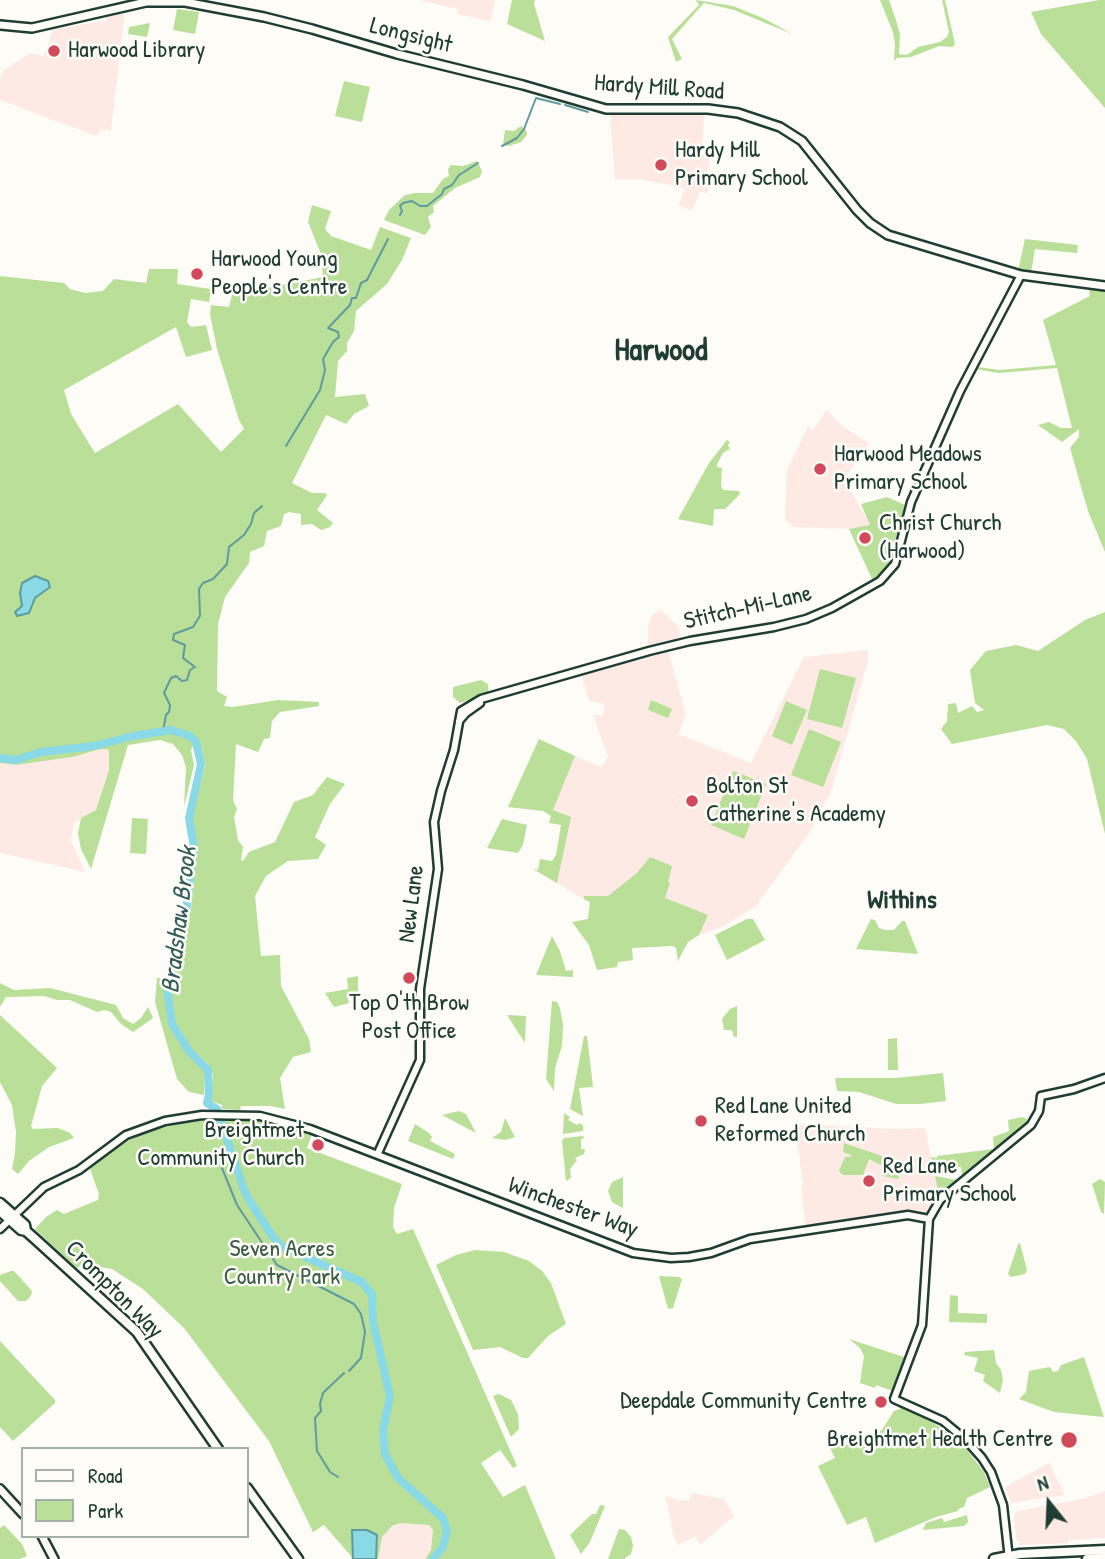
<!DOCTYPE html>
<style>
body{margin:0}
#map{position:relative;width:1105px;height:1559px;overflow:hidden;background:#fdfcf7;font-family:"Patrick Hand",sans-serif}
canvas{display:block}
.legend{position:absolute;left:21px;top:1447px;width:228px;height:91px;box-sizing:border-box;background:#fdfcf7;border:2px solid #a4b0a9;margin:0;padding:9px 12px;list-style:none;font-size:21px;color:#1f3d34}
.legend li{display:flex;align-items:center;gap:14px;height:35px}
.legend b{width:35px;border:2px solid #a4b0a9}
.north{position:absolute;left:1014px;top:1468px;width:70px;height:70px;-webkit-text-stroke:5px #fdfcf7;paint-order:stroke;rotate:342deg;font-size:19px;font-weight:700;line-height:28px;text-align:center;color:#1f3d34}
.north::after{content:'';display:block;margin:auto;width:24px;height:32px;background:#1f3d34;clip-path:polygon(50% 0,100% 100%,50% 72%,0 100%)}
</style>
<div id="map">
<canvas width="1105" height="1559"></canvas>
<ul class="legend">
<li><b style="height:9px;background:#fdfcf7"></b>Road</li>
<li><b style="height:19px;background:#badf99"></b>Park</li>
</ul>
<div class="north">N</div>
</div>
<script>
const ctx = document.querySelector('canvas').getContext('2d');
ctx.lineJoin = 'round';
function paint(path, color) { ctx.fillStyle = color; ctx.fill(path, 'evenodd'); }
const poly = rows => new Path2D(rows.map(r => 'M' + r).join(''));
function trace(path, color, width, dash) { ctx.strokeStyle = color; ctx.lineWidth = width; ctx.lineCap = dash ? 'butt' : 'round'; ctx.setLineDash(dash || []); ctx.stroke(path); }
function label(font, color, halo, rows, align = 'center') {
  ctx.font = font + ' "Patrick Hand",sans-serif'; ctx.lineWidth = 5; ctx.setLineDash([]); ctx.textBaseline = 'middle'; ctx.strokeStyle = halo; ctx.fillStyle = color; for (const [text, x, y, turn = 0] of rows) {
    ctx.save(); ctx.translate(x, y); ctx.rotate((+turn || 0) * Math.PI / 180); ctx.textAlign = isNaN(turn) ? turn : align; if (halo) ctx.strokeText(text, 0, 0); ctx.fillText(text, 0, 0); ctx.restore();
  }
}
paint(poly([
 [418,0,495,0,490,21,457,14,458,9],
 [125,10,111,131,102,129,96,136,0,100,0,80,3,71,30,53,44,56,53,29,106,21,106,14],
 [610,115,704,115,702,155,709,156,708,193,700,192,692,211,679,205,685,188,639,179,615,179],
 [827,410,842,426,869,443,844,480,871,525,849,529,793,527,785,520,787,470,808,426,813,430],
 [661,610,679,627,680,640,648,648,648,625,653,614],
 [668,650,686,715,678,734,751,763,804,657,868,650,868,660,831,792,809,833,756,906,724,926,697,936,693,929,589,902,557,883,570,817,553,810,575,756,601,767,608,757,593,715,603,716,604,704,589,701,581,674],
 [101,749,109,750,109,770,96,810,74,822,71,841,85,872,0,853,0,763,16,765,72,757],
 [795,1124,896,1129,925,1128,940,1200,929,1219,916,1216,806,1231,801,1187,803,1184],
 [1049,1463,1065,1495,1011,1503,1005,1487],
 [1105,1491,1105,1538,1069,1540,1068,1543,1019,1545,1019,1541,1016,1541,1014,1514,1018,1511,1087,1498],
 [692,1493,724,1499,734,1516,700,1545,696,1536,678,1545,674,1537,665,1496,681,1501,689,1500],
 [402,1523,429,1525,433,1530,431,1550,425,1559,378,1559,382,1537,392,1527]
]), '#fdeae5');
paint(poly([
 [512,0,535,0,534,4,545,41,507,24],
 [696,0,733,6,765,19,792,34,734,10,704,3,672,39,682,59,676,62,668,37,699,5],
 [880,0,889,0,896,20,900,35,899,54,907,55,918,47,940,42,947,37,949,32,942,0,945,0,955,44,953,47,939,46,911,57,897,58,894,61,895,44,893,32],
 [1099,0,1105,0,1105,108,1041,34,1031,12],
 [177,9,199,12,195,34,173,30],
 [150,23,147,37,128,34,129,27],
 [344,81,370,87,362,122,335,116],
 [521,126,526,130,527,135,521,142,509,146,503,145,505,130,514,131],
 [477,161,482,171,480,177,455,188,433,206,434,212,428,217,431,227,425,235,384,220,389,210,405,195,415,193,433,193,443,179,449,176,448,169,451,165,463,166],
 [312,205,331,211,325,229,331,236,371,250,380,227,411,238,402,260,387,284,356,311,354,331,347,343,347,351,338,361,335,397,365,394,369,406,354,414,346,424,326,415,292,483,312,493,325,493,327,495,317,510,333,523,330,527,321,530,312,524,301,525,301,514,289,512,284,514,281,526,267,531,264,546,250,552,249,563,225,597,218,624,217,691,227,697,224,706,233,707,278,700,319,702,319,706,280,712,272,721,270,738,264,739,258,752,236,744,233,800,237,809,234,817,238,840,243,847,241,860,243,861,249,852,275,842,294,802,313,795,327,777,345,784,330,804,315,837,326,845,318,859,288,861,266,876,255,896,261,956,280,955,281,986,309,1039,311,1052,293,1057,280,1078,285,1109,270,1106,241,1106,240,1110,222,1109,222,1105,211,1101,213,1074,208,1064,192,1049,175,1022,170,985,191,909,197,847,192,818,205,766,202,749,195,740,191,751,194,765,184,807,186,767,182,755,173,744,160,740,128,745,91,869,81,849,78,833,81,818,96,810,109,770,109,750,101,749,72,757,16,765,0,763,0,276,64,283,70,289,85,293,103,291,114,279,146,283,149,269,178,269,177,284,211,289,209,302,191,299,187,322,191,327,206,325,212,350,186,357,176,327,64,390,71,414,95,453,178,404,221,452,244,429,239,420,217,349,210,314,211,305,229,307,232,295,323,277,321,254,308,222],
 [1025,239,1078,245,1077,253,1035,249,1031,273,1018,271],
 [1066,284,1105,289,1105,552,1088,511,1070,448,1079,437,1079,429,1062,442,1038,425,1049,422,1061,428,1072,428,1057,368,999,373,975,369,978,367,999,370,1056,365,1043,320,1090,296,1089,289,1065,286],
 [727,440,730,442,728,445,730,449,723,453,717,464,717,467,722,468,721,486,723,490,739,491,740,494,725,509,714,509,713,526,678,519,709,463],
 [887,497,905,505,889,562,884,572,873,581,849,529,870,525,861,504],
 [1105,612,1105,834,1087,759,1076,741,1064,729,1047,725,952,744,941,729,947,721,948,704,956,703,958,713,972,706,977,712,984,710,975,703,970,670,986,651,1016,645,1038,651,1085,620],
 [820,669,856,678,842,728,807,719],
 [481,680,488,684,488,693,460,703,453,697,453,687],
 [651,700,672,709,668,718,648,710],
 [786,701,807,710,792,745,772,736],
 [809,729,841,742,823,787,791,775],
 [539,739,575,756,553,810,571,817,557,883,533,869,538,870,540,859,552,861,556,855,561,825,549,823,551,816,543,811,508,807],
 [733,771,766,784,744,839,711,825],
 [132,818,148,819,146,854,130,853],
 [502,819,527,825,523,845,518,853,487,848],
 [650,857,672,866,668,882,670,883,665,898,708,915,699,935,688,942,678,961,676,948,673,946,632,948,633,960,618,962,617,967,597,970,589,945,572,922,588,919,590,902,584,899,584,896,608,896,637,873],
 [747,919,753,919,765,940,727,960,715,935],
 [871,919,875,920,879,928,885,930,894,930,902,921,905,921,918,954,856,949],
 [552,936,560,951,566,971,573,970,573,977,536,975],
 [358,976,358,993,347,996,349,1003,334,1007,325,993,348,989,347,978],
 [157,978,167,978,166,988,170,1026,187,1052,205,1069,204,1095,189,1092,177,1079,155,1002],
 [0,983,14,990,50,988,116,1005,123,1018,133,1024,141,1018,148,1007,153,1018,133,1032,121,1024,111,1012,104,1010,97,1012,70,1000,57,1000,44,996,6,997,0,1007],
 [552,1001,557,1002,560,1008,563,1025,562,1046,555,1068,554,1091,546,1079],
 [737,1006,737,1037,734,1037,732,1030,724,1030,722,1019,730,1009],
 [0,1015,57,1068,42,1086,31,1126,33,1129,58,1128,70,1133,74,1138,49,1147,29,1161,18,1174,12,1169,15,1153,16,1132,12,1105,0,1082],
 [507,1015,526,1016,525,1043],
 [584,1036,587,1036,593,1087,579,1088,583,1116,570,1109],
 [897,1038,898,1070,888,1070,888,1039],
 [943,1073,946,1101,920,1104,896,1104,859,1092,837,1091,835,1078,896,1078],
 [459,1111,466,1114,476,1133,442,1115],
 [564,1113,570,1117,568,1120,577,1125,579,1123,583,1125,583,1131,563,1134],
 [1022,1117,1027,1119,1026,1124,962,1177,961,1167,932,1164,931,1157,937,1158,937,1156,994,1149,993,1137,1009,1131,1008,1120],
 [505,1118,515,1137,506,1140,492,1138,501,1132],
 [194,1121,266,1121,289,1126,312,1134,307,1148,402,1184,394,1208,393,1227,397,1234,413,1229,517,1466,513,1468,500,1450,481,1463,503,1497,525,1485,556,1559,425,1559,431,1550,433,1530,429,1525,401,1523,392,1526,382,1537,378,1559,376,1559,376,1535,352,1530,352,1559,351,1556,324,1525,313,1532,269,1441,184,1328,143,1289,112,1269,82,1264,76,1269,35,1229,46,1217,57,1210,64,1214,98,1200,99,1194,90,1169,123,1143,151,1130],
 [415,1124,429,1133,432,1137,430,1141,455,1154,453,1159,408,1141],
 [583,1136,584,1138,581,1139,581,1149,585,1149,584,1154,575,1158,577,1160,570,1169,571,1178,566,1181,562,1141,564,1138],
 [844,1143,885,1157,887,1167,901,1171,898,1179,883,1176,883,1166,869,1159,863,1175,843,1175,839,1171,845,1157,853,1156,843,1152],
 [935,1176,962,1181,940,1200],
 [623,1177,623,1208,612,1202,608,1191,612,1182],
 [1100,1179,1105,1182,1104,1214,1101,1212,1092,1184],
 [1020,1243,1027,1270,1025,1274,1011,1277,1008,1274,1018,1244],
 [475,1250,504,1252,529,1261,542,1271,551,1283,566,1324,548,1336,528,1358,523,1358,500,1347,473,1350,436,1265,456,1255],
 [11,1271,14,1271,32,1291,31,1296,26,1301,18,1301,0,1281,0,1275],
 [659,1276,679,1277,682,1279,673,1308,668,1309],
 [950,1295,958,1296,958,1313,987,1314,987,1323,949,1322],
 [849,1339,904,1357,893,1391,876,1385,875,1388,860,1383,864,1356,860,1348],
 [0,1341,55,1400,55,1403,13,1441,0,1427],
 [994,1350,996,1363,1001,1370,1003,1380,1000,1393,983,1381,985,1375,974,1371,978,1358,964,1355,965,1352],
 [1084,1357,1104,1417,1054,1412,1019,1399,1026,1392,1029,1371,1050,1367,1053,1372,1058,1371,1061,1365],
 [499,1394,511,1400,518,1414,519,1429,511,1437,493,1396],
 [902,1408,926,1418,960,1441,984,1472,990,1487,967,1498,964,1507,958,1509,958,1511,936,1517,875,1543,866,1517,847,1525,818,1466,835,1458,830,1448,856,1443,875,1435,882,1430,894,1411],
 [600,1505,605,1506,590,1542,581,1554,570,1535,592,1514,596,1514],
 [967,1515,968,1522,964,1526,923,1530,926,1523,942,1518,944,1522],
 [4,1525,22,1544,27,1556,20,1559,0,1559,0,1528],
 [619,1529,625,1530,631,1537,633,1546,631,1554,624,1559,608,1559]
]), '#badf99');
const water = poly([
 [35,576,48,581,50,587,35,598,29,613,17,616,15,612,22,606,20,593,22,583,35,576],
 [352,1530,367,1530,377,1535,376,1559,353,1559,352,1530]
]);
paint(water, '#89d9e6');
trace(water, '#5f9b9f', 2);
trace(poly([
 [565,105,588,112],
 [502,146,517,138,524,129,536,98,560,104],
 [400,215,402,211,400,206,403,203,412,201,420,206,427,206,442,194,444,189,452,185,459,175,478,163],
 [286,446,320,390,325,370,323,359,333,342,339,337,338,332,328,328,350,305,352,298,356,298,361,283,367,280,388,239],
 [163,731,166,715,169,712,170,705,164,693,171,678,176,676,182,681,187,680,190,670,195,667,183,658,185,645,173,640,174,634,193,627,200,616,199,589,203,583,213,579,227,564,229,547,244,535,251,524,254,513,262,506],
 [222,1168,237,1205,277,1265,354,1304,361,1314,365,1332,361,1358,349,1371],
 [338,1477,330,1472,317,1451,315,1418,321,1411,320,1404,323,1393,344,1373]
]), '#5f9b9f', 2);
trace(poly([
 [0,758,16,760,41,752,94,746,133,736,171,730,190,736,196,742,201,764,189,818,194,848,186,912,167,987,172,1024,189,1051,208,1070,209,1094,207,1103,217,1109,243,1187,249,1200,273,1237,281,1246,362,1282,372,1295,373,1322,390,1396,383,1431,385,1454,398,1478,443,1518,447,1531,443,1547,433,1559]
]), '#89d9e6', 8);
const tertiary = poly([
 [459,721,466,713,480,703],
 [378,1153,420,1060,420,989,438,869,434,822,441,791,454,750,461,711,481,699,649,651,690,641,774,627,806,619,832,608,880,581,895,564,911,502,960,391,1021,275],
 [0,1229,44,1187,79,1170,126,1135,165,1121,202,1115,260,1116,310,1129,633,1253,671,1258,689,1257,711,1253,750,1239,908,1215,929,1219],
 [1009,1559,1003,1505,991,1472,982,1458,966,1440,943,1421,894,1399,922,1325,929,1219,940,1200,1031,1125,1039,1111,1041,1096,1074,1089,1105,1078]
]);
const secondary = poly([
 [0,25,32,28,146,2,185,2,264,17,312,29,397,54,523,85,606,109,708,109,738,113,780,127,802,141,857,210,870,223,888,235,1021,275,1105,286],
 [0,1489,23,1514],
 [42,1536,54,1559]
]);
const trunk = poly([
 [0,1203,25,1225,26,1231,34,1238,137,1332,218,1449],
 [0,1211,21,1230,26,1231],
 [247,1488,298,1559],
 [994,1559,1020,1554,1105,1550],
 [1087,1559,1105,1558]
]);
trace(tertiary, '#1f3d34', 11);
trace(secondary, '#1f3d34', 12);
trace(trunk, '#1f3d34', 13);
trace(tertiary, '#fdfcf7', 6);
trace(secondary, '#fdfcf7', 7);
trace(trunk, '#fdfcf7', 8);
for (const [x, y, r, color] of [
 [54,51,7,"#d1495b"],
 [661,165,7,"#d1495b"],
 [197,274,7,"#d1495b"],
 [820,469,7,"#d1495b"],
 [865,538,7,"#d1495b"],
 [692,801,7,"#d1495b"],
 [409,978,7,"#d1495b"],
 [701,1121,7,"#d1495b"],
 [318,1145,7,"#d1495b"],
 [869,1181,7,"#d1495b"],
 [881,1402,7,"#d1495b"],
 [1069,1440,9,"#d1495b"]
]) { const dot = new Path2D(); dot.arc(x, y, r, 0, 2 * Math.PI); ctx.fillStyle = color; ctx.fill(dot); trace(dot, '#fdfcf7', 2.5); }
label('24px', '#1f3d34', '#fdfcf7', [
 ["Longsight",411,36,14],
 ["Hardy Mill Road",659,88,4],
 ["Stitch-Mi-Lane",748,608,-13],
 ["New Lane",412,904,-83],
 ["Winchester Way",573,1208,20],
 ["Crompton Way",114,1290,45]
]);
label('24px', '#1f3d34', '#fdfcf7', [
 ["Harwood Library",68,51],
 ["Hardy Mill",675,151],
 ["Primary School",675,179],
 ["Harwood Young",211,260],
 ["People's Centre",211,288],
 ["Harwood Meadows",834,455],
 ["Primary School",834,483],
 ["Christ Church",879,524],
 ["(Harwood)",879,552],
 ["Bolton St",706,787],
 ["Catherine's Academy",706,815],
 ["Top O'th Brow",409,1004,"center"],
 ["Post Office",409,1032,"center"],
 ["Red Lane United",715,1107],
 ["Reformed Church",715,1135],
 ["Breightmet",304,1131,"right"],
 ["Community Church",304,1159,"right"],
 ["Red Lane",883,1167],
 ["Primary School",883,1195],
 ["Deepdale Community Centre",867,1402,"right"],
 ["Breightmet Health Centre",1053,1440,"right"]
], 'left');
label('24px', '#3e5d48', '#fdfcf7', [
 ["Seven Acres",282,1250],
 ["Country Park",282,1278]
]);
label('bold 26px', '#1f3d34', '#fdfcf7', [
 ["Withins",902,901]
]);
label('italic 26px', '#345c58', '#fdfcf7', [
 ["Bradshaw Brook",180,920,-83]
]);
label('bold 32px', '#1f3d34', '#fdfcf7', [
 ["Harwood",661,351]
]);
</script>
